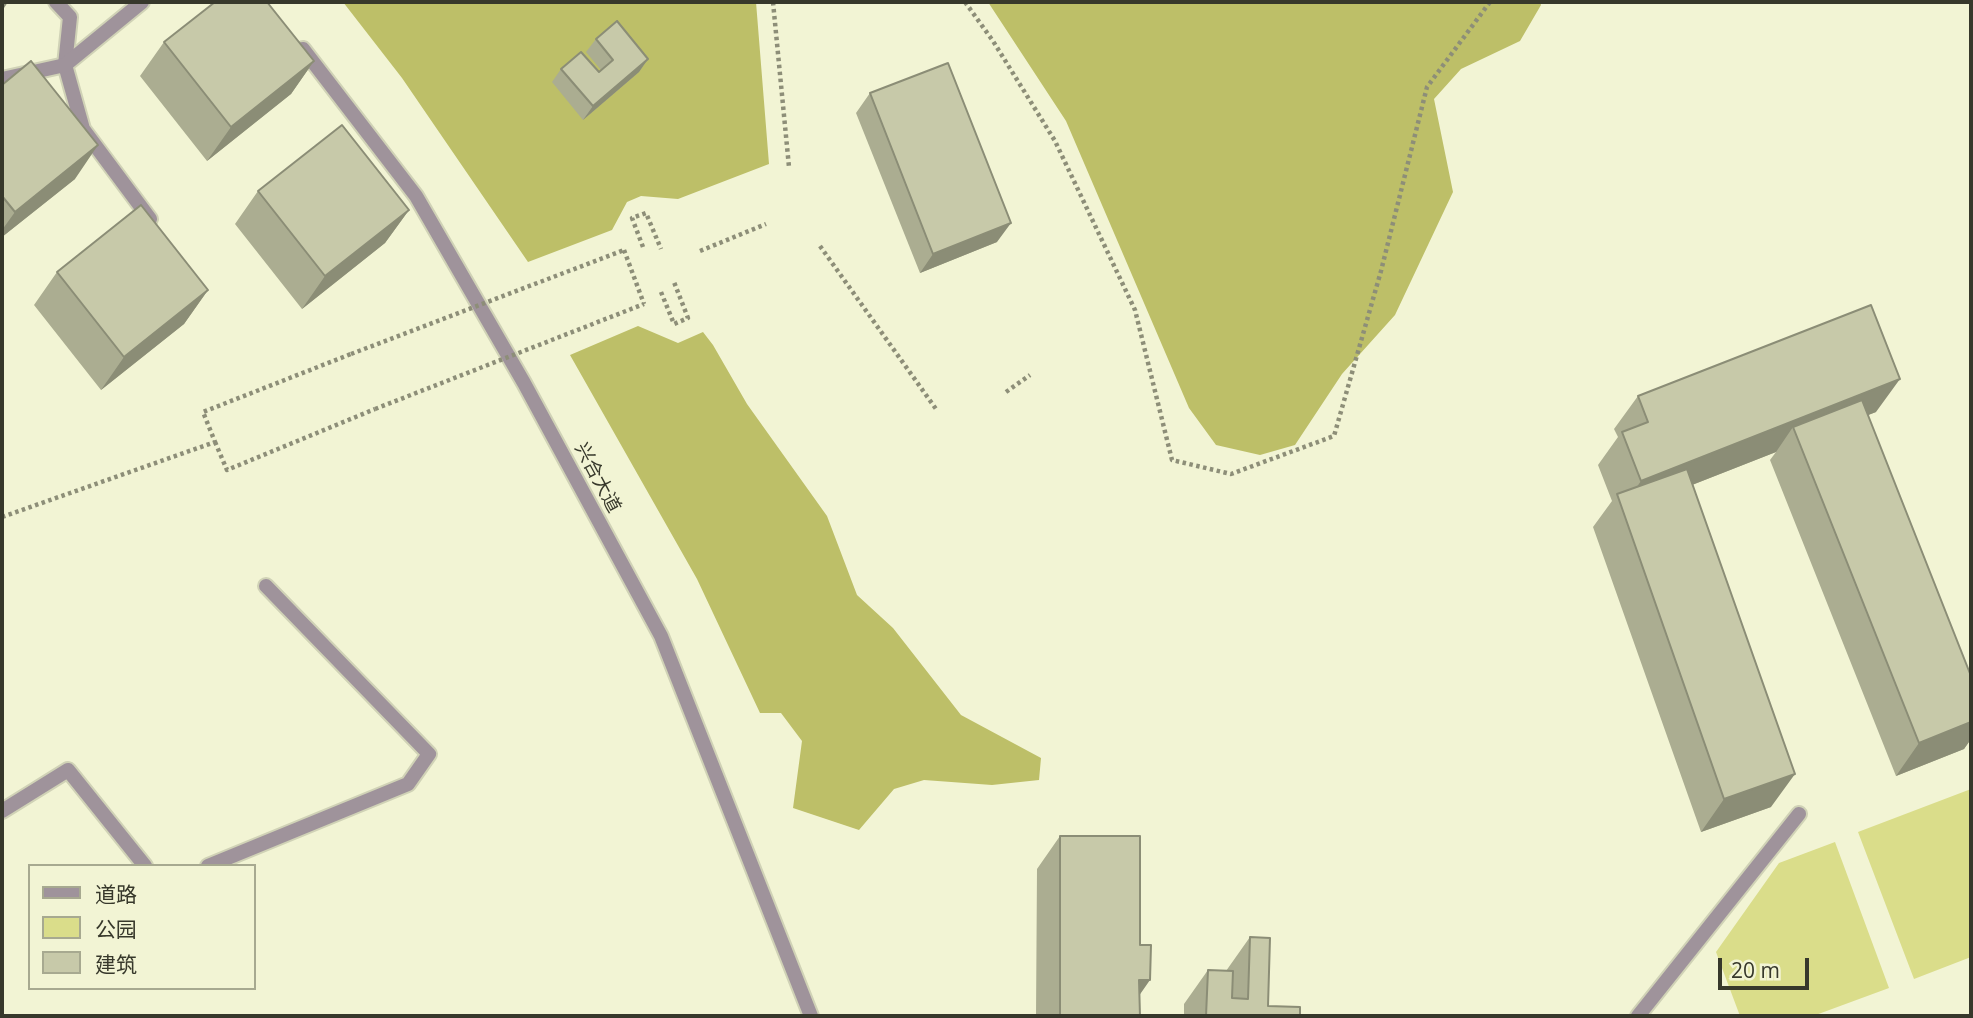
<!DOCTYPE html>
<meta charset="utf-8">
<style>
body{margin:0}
#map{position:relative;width:1973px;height:1018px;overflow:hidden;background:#f2f4d4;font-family:"Open Sans","Noto Sans SC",sans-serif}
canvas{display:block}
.frame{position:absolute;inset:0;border:4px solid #37382b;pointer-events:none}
.legend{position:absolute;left:28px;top:864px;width:228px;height:126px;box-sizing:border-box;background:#f2f4d4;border:2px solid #a7a990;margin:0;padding:9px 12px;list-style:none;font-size:21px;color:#37382b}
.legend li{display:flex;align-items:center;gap:14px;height:35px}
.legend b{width:35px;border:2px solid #a7a990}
.scale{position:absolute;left:1718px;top:958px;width:91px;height:32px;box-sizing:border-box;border:4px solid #37382b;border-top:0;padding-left:9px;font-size:21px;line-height:24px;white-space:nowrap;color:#37382b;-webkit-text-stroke:5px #f2f4d4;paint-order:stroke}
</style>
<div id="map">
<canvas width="1973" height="1018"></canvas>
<div class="frame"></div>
<ul class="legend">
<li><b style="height:9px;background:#9f939b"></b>道路</li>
<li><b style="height:19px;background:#dadd8a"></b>公园</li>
<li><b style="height:19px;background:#c7c9a9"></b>建筑</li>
</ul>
<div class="scale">20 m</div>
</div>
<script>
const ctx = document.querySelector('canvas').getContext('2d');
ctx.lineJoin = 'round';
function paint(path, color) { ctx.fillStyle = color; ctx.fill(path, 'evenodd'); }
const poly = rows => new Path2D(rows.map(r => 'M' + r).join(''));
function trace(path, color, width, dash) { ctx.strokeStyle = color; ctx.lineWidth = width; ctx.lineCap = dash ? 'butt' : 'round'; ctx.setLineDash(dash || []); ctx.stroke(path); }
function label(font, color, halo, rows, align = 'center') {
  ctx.font = font + ' "Open Sans","Noto Sans SC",sans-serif'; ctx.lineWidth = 5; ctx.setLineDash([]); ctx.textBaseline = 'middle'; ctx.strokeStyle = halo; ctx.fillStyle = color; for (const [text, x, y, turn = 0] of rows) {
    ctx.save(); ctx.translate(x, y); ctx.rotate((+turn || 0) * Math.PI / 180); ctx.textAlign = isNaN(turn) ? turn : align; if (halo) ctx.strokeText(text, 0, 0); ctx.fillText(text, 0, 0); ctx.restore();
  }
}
paint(poly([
 [1971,789,1971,957,1914,979,1858,832],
 [1835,842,1889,988,1813,1016,1740,1016,1716,952,1779,863]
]), '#dadd8a');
paint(poly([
 [343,2,756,2,769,164,678,199,641,196,627,202,612,230,528,262,402,78],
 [988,2,1540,2,1541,5,1520,41,1461,69,1434,99,1453,192,1395,315,1342,374,1295,445,1260,455,1216,445,1189,408,1066,121],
 [638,326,678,343,703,332,713,345,747,404,827,516,857,595,893,628,961,715,1041,758,1039,780,992,785,924,780,894,789,859,830,793,808,802,741,781,713,760,713,697,579,570,355]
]), '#bdbf68');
const pedestrian = poly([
 [1638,1016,1799,814]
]);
const minor = poly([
 [56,2,70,17,65,65,83,129,150,219],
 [2,811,68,770,145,866],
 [208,866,408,784,429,754,266,586]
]);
const tertiary = poly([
 [303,49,416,196,524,383,661,636,811,1016],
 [2,79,65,65,142,2]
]);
trace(pedestrian, '#d0d2b6', 18);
trace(minor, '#d0d2b6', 18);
trace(tertiary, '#d0d2b6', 18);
trace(poly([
 [773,2,789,167],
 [965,2,993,41,1055,141,1135,310,1172,460,1231,474,1334,436,1381,271,1427,87,1490,2],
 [820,246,936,409],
 [643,247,632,218,646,213,661,249],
 [624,250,644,304],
 [700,251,766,224],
 [661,292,674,324,688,318,674,282],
 [1006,392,1030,375],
 [215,442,227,470,375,409],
 [2,517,215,442,203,412,351,354]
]), '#8d8e78', 4.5, [3.5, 3.5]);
trace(pedestrian, '#9f939b', 14);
trace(minor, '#9f939b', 14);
trace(tertiary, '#9f939b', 14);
trace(poly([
 [351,354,624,250],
 [375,409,644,304]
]), '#8d8e78', 4.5, [3.5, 3.5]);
paint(poly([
 [596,39,648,59,639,72,583,120,552,82,561,69,599,72,601,70,586,52],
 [164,42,314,61,291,94,207,161,140,76],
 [2,85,75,179,2,237],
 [870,93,997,242,920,273,856,113],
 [258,191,409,210,385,243,302,309,235,224],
 [57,272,208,290,184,324,101,390,34,305],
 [1638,396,1876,412,1868,415,1971,676,1971,739,1964,749,1896,776,1770,460,1776,452,1692,485,1771,807,1701,832,1593,527,1612,501,1598,465,1618,437,1614,429],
 [1060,836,1139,994,1140,1016,1036,1016,1037,869],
 [1250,937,1268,1006,1300,1016,1184,1016,1184,1004,1208,970,1226,971]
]), '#abad91');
paint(poly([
 [2,2,8,2,2,11],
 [648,59,639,72,583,120,593,106],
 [314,61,291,94,207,161,231,127],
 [98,145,75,179,2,237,2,230,15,212],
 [409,210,385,243,302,309,325,276],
 [1011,223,997,242,920,273,933,254],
 [208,290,184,324,101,390,124,357],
 [1900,379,1876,412,1800,442,1793,427,1776,452,1623,512,1622,508,1641,481],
 [1971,722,1971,739,1964,749,1896,776,1919,743],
 [1795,774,1771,807,1701,832,1724,799],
 [1139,980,1150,980,1127,1013]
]), '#8b8d76');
const building = poly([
 [215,2,267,2,314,61,231,127,164,42,215,2],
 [617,21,648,59,593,106,561,69,581,52,599,72,613,60,596,39,617,21],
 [31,61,98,145,15,212,2,196,2,85,31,61],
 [948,63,1011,223,933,254,870,93,948,63],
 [342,125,409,210,325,276,258,191,342,125],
 [141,205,208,290,124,357,57,272,141,205],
 [1871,305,1900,379,1641,481,1622,432,1648,422,1638,396,1871,305],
 [1862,400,1971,676,1971,722,1919,743,1793,427,1862,400],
 [1687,469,1795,774,1724,799,1617,494,1687,469],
 [1060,836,1140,836,1140,945,1151,945,1150,980,1139,980,1140,1016,1060,1016,1060,836],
 [1250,937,1270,938,1268,1006,1300,1007,1300,1016,1206,1016,1208,970,1233,971,1232,998,1248,999,1250,937]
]);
paint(building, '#c7c9a9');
trace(building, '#8b8d76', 2);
label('19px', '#37382b', '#f2f4d4', [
 ["兴合大道",597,478,62]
]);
</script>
